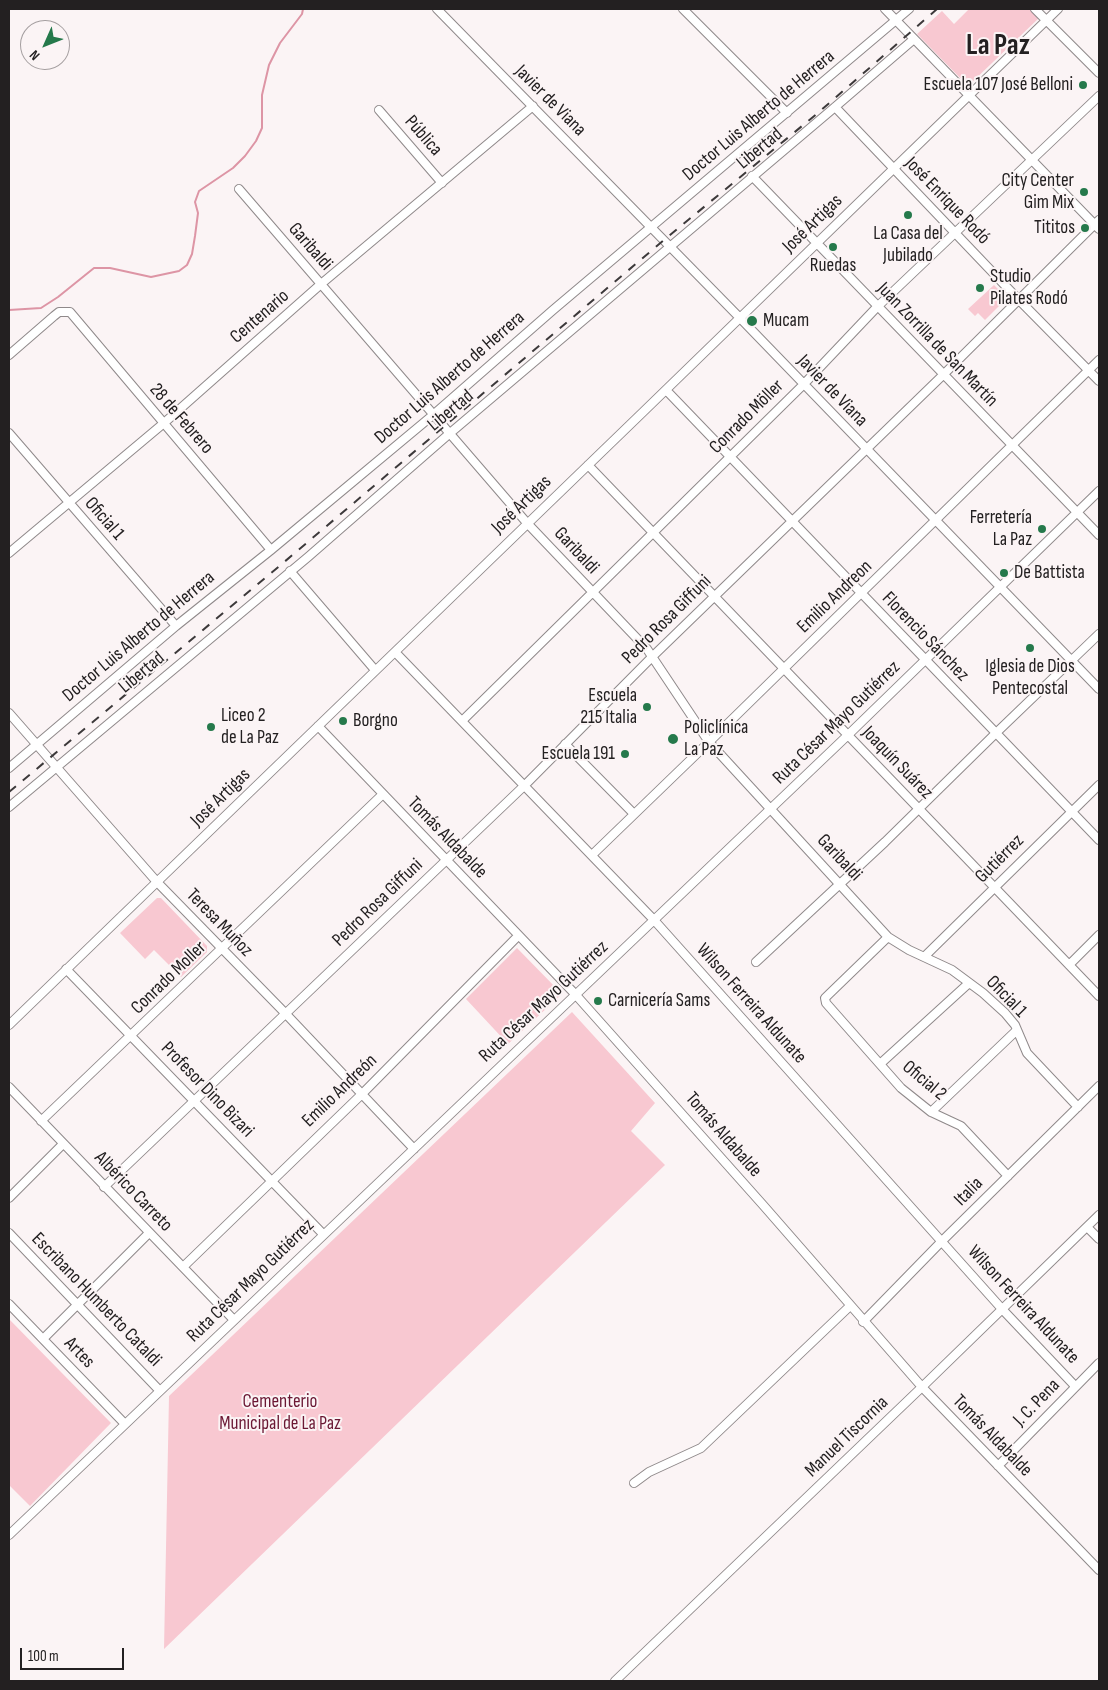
<!DOCTYPE html>
<meta charset="utf-8">
<style>
body{margin:0}
#map{position:relative;width:1108px;height:1690px;overflow:hidden;background:#fbf4f5;font-family:"Sofia Sans Condensed",sans-serif}
canvas{display:block}
.frame{position:absolute;inset:0;border:10px solid #232021;pointer-events:none}
.north{position:absolute;left:20px;top:20px;width:50px;height:50px;box-sizing:border-box;background:#fbf4f5;border:1px solid #a59fa0;border-radius:50%;rotate:226deg;font-size:14px;font-weight:700;line-height:20px;text-align:center;color:#232021}
.north::after{content:'';display:block;margin:auto;width:18px;height:22px;background:#25794b;clip-path:polygon(50% 0,100% 100%,50% 72%,0 100%)}
.scale{position:absolute;left:20px;top:1648px;width:104px;height:22px;box-sizing:border-box;border:2px solid #232021;border-top:0;padding-left:6px;font-size:15px;line-height:18px;white-space:nowrap;color:#232021;-webkit-text-stroke:4px #fbf4f5;paint-order:stroke}
</style>
<div id="map">
<canvas width="1108" height="1690"></canvas>
<div class="frame"></div>
<div class="north">N</div>
<div class="scale">100 m</div>
</div>
<script>
const ctx = document.querySelector('canvas').getContext('2d');
ctx.lineJoin = 'round';
function paint(path, color) { ctx.fillStyle = color; ctx.fill(path, 'evenodd'); }
const poly = rows => new Path2D(rows.map(r => 'M' + r).join(''));
function trace(path, color, width, dash) { ctx.strokeStyle = color; ctx.lineWidth = width; ctx.lineCap = dash ? 'butt' : 'round'; ctx.setLineDash(dash || []); ctx.stroke(path); }
function label(font, color, halo, rows, align = 'center') {
  ctx.font = font + ' "Sofia Sans Condensed",sans-serif'; ctx.lineWidth = 4; ctx.setLineDash([]); ctx.textBaseline = 'middle'; ctx.strokeStyle = halo; ctx.fillStyle = color; for (const [text, x, y, turn = 0] of rows) {
    ctx.save(); ctx.translate(x, y); ctx.rotate((+turn || 0) * Math.PI / 180); ctx.textAlign = isNaN(turn) ? turn : align; if (halo) ctx.strokeText(text, 0, 0); ctx.fillText(text, 0, 0); ctx.restore();
  }
}
paint(poly([
 [969,9,1030,9,1039,18,968,86,917,34,942,11,954,24],
 [994,285,1007,298,985,320,978,313,975,316,968,309],
 [157,898,161,898,207,946,207,952,181,977,154,950,145,959,120,933],
 [517,948,562,994,508,1044,466,999],
 [572,1012,655,1103,631,1131,665,1165,164,1649,169,1396],
 [9,1319,111,1423,30,1506,9,1485]
]), '#f8c8d1');
trace(poly([
 [9,310,41,308,58,297,94,268,110,268,151,277,179,271,187,265,192,254,195,236,198,213,195,202,199,191,233,168,245,156,256,141,262,128,262,95,269,65,280,43,302,14,303,9]
]), '#dd95a5', 2);
const minor = poly([
 [437,9,740,318,1099,689],
 [683,9,787,113],
 [885,9,1099,229],
 [1035,9,1099,73],
 [835,107,1019,300,1099,381],
 [379,110,442,183],
 [752,176,1099,535],
 [239,189,527,523,647,649,709,742,888,937,909,950,952,970,983,993,1005,1013,1015,1025,1027,1053,1078,1107],
 [9,355,54,316,59,312,70,312,271,550],
 [666,390,1099,840],
 [9,433,176,626],
 [588,465,1099,996],
 [9,553,164,423,321,284,533,106],
 [290,571,375,670],
 [395,652,654,920,1002,1309,1075,1386],
 [9,713,157,882,285,1013,414,1149],
 [462,721,803,385,877,307,1099,96],
 [318,726,575,994,763,1205,922,1387,1099,1570],
 [565,744,634,814],
 [9,768,176,626,271,550,433,415,553,310,909,9],
 [9,807,308,557,449,434,835,107,914,39],
 [592,855,709,742,1099,360],
 [888,937,825,998,826,1003,901,1088,931,1112,961,1126,1008,1176],
 [924,957,1099,785],
 [756,962,885,842,996,733,1099,634],
 [1069,965,1099,935],
 [66,969,323,1234],
 [9,1025,642,413,1058,9],
 [880,1064,969,983],
 [9,1087,234,1320],
 [931,1112,1017,1030],
 [41,1121,383,794],
 [104,1187,525,785,653,656,943,375,1099,220],
 [9,1198,63,1144],
 [1087,1227,1099,1239],
 [9,1233,159,1390],
 [183,1267,362,1094,518,936],
 [9,1304,125,1424],
 [863,1322,942,1241,1099,1086],
 [43,1339,149,1233],
 [998,1466,1099,1363],
 [634,1483,649,1472,701,1448,850,1306],
 [9,1535,848,735,1099,491],
 [615,1681,922,1387,1099,1215]
]);
trace(minor, '#8f898a', 10);
trace(minor, '#fff', 8);
trace(poly([
 [9,792,283,563,664,240,819,112,937,9]
]), '#3c393a', 2, [9, 9]);
for (const [x, y, r, color] of [
 [1083,85,5,"#25794b"],
 [1084,192,5,"#25794b"],
 [908,215,5,"#25794b"],
 [1085,228,5,"#25794b"],
 [833,247,5,"#25794b"],
 [980,288,5,"#25794b"],
 [752,321,6,"#25794b"],
 [1042,529,5,"#25794b"],
 [1004,573,5,"#25794b"],
 [1030,648,5,"#25794b"],
 [647,707,5,"#25794b"],
 [343,721,5,"#25794b"],
 [211,727,5,"#25794b"],
 [673,739,6,"#25794b"],
 [625,754,5,"#25794b"],
 [598,1001,5,"#25794b"]
]) { const dot = new Path2D(); dot.arc(x, y, r, 0, 2 * Math.PI); ctx.fillStyle = color; ctx.fill(dot); trace(dot, '#fbf4f5', 2); }
label('19px', '#232021', '#fbf4f5', [
 ["Escuela 107 José Belloni",1073,85,"right"],
 ["City Center",1074,181,"right"],
 ["Gim Mix",1074,203,"right"],
 ["Tititos",1075,228,"right"],
 ["La Casa del",908,234,"center"],
 ["Jubilado",908,256,"center"],
 ["Ruedas",833,266,"center"],
 ["Studio",990,277],
 ["Pilates Rodó",990,299],
 ["Mucam",763,321],
 ["Ferretería",1032,518,"right"],
 ["La Paz",1032,540,"right"],
 ["De Battista",1014,573],
 ["Iglesia de Dios",1030,667,"center"],
 ["Pentecostal",1030,689,"center"],
 ["Escuela",637,696,"right"],
 ["215 Italia",637,718,"right"],
 ["Liceo 2",221,716],
 ["de La Paz",221,738],
 ["Borgno",353,721],
 ["Policlínica",684,728],
 ["La Paz",684,750],
 ["Escuela 191",615,754,"right"],
 ["Carnicería Sams",608,1001]
], 'left');
label('19px', '#232021', '#fbf4f5', [
 ["Javier de Viana",550,101,45],
 ["Doctor Luis Alberto de Herrera",759,116,-40],
 ["Pública",423,136,49],
 ["Libertad",760,149,-40],
 ["José Enrique Rodó",947,201,46],
 ["José Artigas",813,224,-44],
 ["Garibaldi",310,247,49],
 ["Centenario",260,317,-41],
 ["Juan Zorrilla de San Martín",937,345,46],
 ["Doctor Luis Alberto de Herrera",450,378,-41],
 ["Javier de Viana",832,391,46],
 ["Libertad",451,411,-40],
 ["Conrado Möller",747,417,-45],
 ["28 de Febrero",181,419,49],
 ["José Artigas",522,505,-44],
 ["Oficial 1",104,519,49],
 ["Garibaldi",576,551,47],
 ["Emilio Andreon",835,597,-44],
 ["Pedro Rosa Giffuni",667,620,-45],
 ["Doctor Luis Alberto de Herrera",139,637,-40],
 ["Florencio Sánchez",925,637,46],
 ["Libertad",142,673,-40],
 ["Ruta César Mayo Gutiérrez",837,723,-44],
 ["Joaquín Suárez",897,763,46],
 ["José Artigas",221,798,-44],
 ["Tomás Aldabalde",447,838,46],
 ["Garibaldi",839,858,47],
 ["Gutiérrez",1000,859,-45],
 ["Pedro Rosa Giffuni",378,903,-44],
 ["Teresa Muñoz",219,923,46],
 ["Conrado Moller",169,978,-44],
 ["Oficial 1",1006,997,46],
 ["Ruta César Mayo Gutiérrez",544,1002,-43],
 ["Wilson Ferreira Aldunate",751,1004,48],
 ["Oficial 2",924,1081,40],
 ["Profesor Dino Bizari",207,1090,46],
 ["Emilio Andreón",340,1091,-44],
 ["Tomás Aldabalde",723,1135,49],
 ["Albérico Carreto",133,1192,46],
 ["Italia",969,1192,-45],
 ["Ruta César Mayo Gutiérrez",251,1281,-44],
 ["Escribano Humberto Cataldi",96,1300,46],
 ["Wilson Ferreira Aldunate",1023,1305,47],
 ["Artes",79,1353,46],
 ["J. C. Pena",1037,1403,-46],
 ["Tomás Aldabalde",992,1436,46],
 ["Manuel Tiscornia",847,1437,-44]
]);
label('19px', '#6b1834', '#fbf4f5', [
 ["Cementerio",280,1402],
 ["Municipal de La Paz",280,1424]
]);
label('bold 29px', '#232021', '#fbf4f5', [
 ["La Paz",998,47]
]);
</script>
